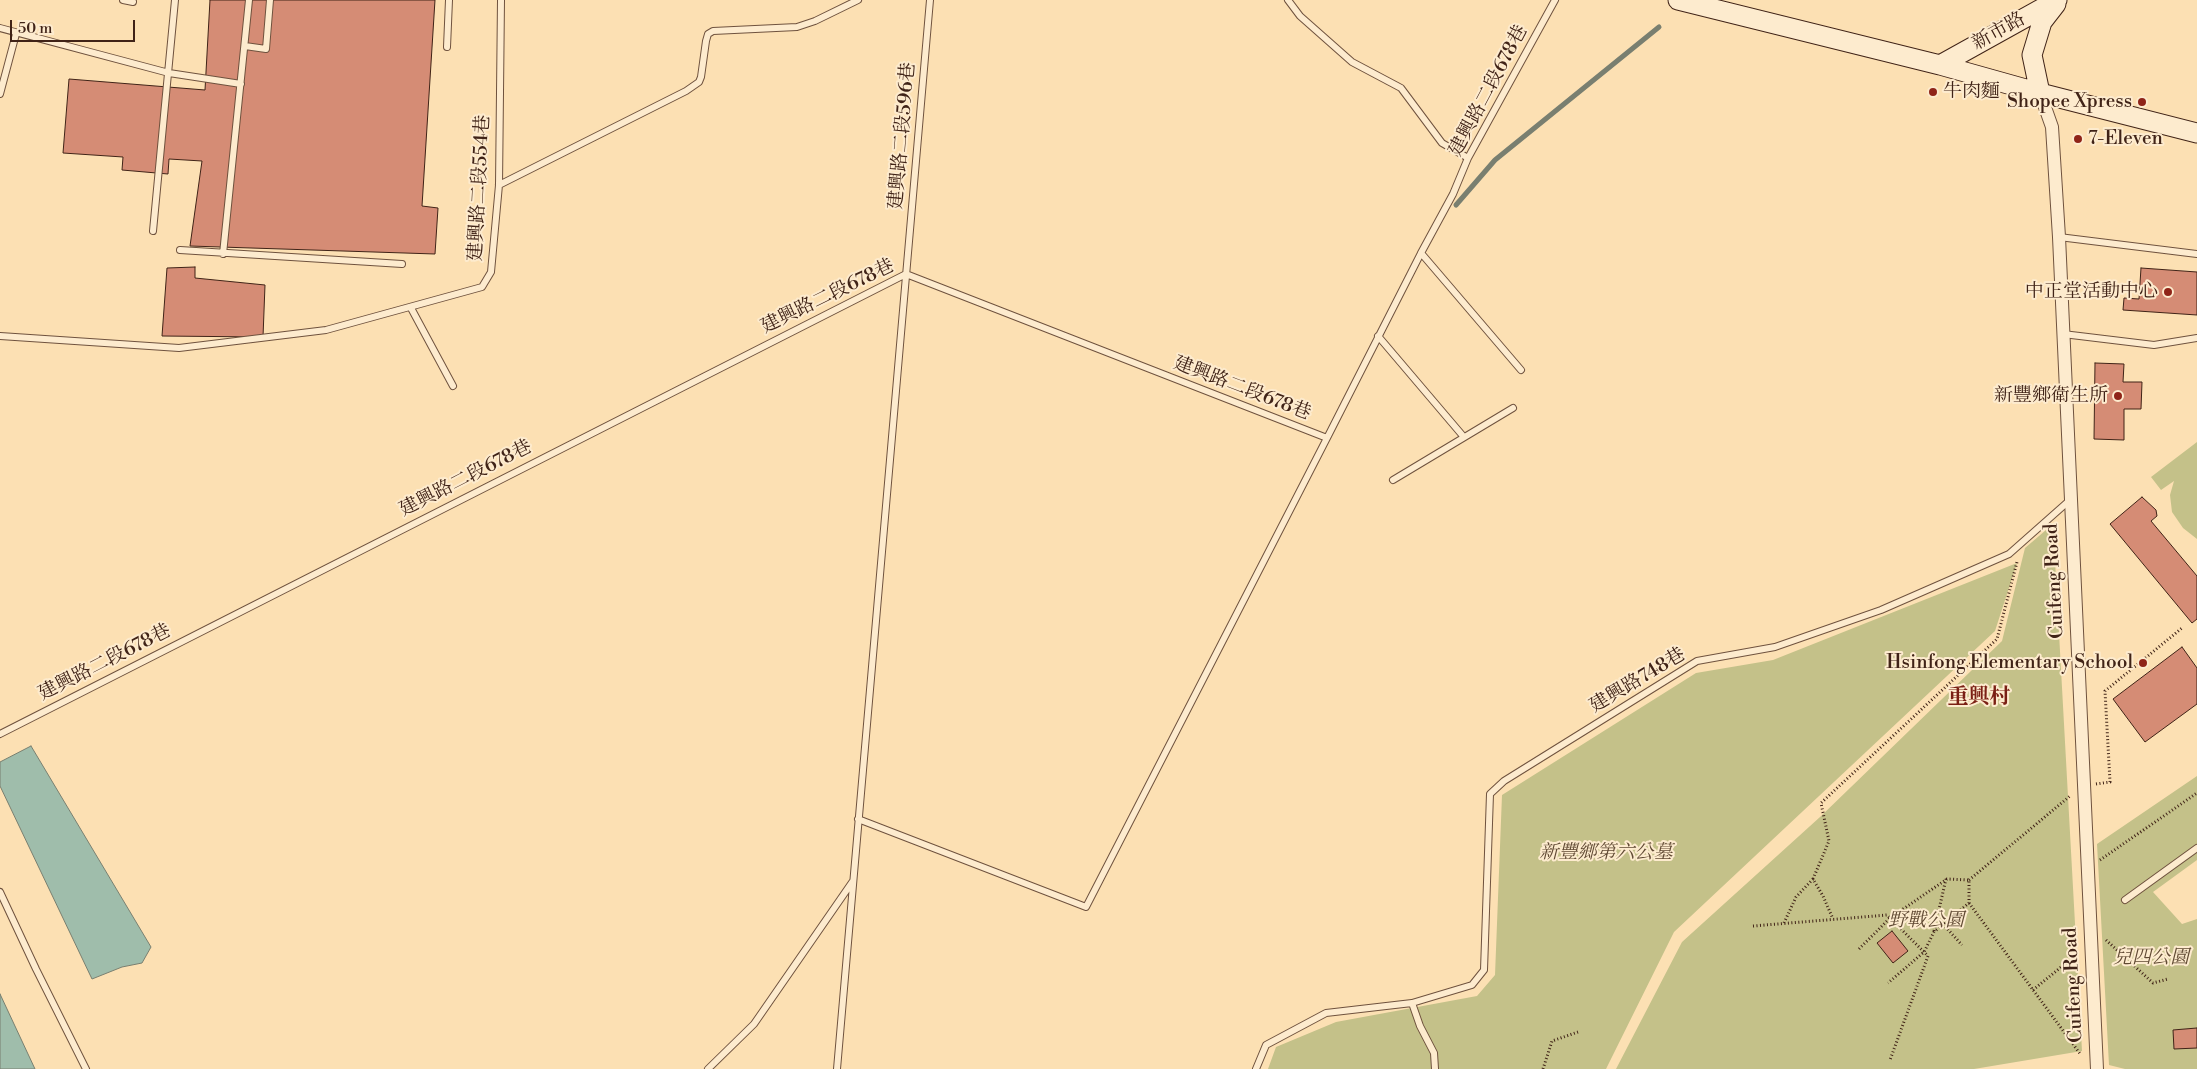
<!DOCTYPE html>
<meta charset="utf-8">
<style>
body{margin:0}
#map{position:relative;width:2197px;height:1069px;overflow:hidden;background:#fce0b3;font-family:"Libre Bodoni",serif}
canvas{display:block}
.scale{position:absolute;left:10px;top:20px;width:125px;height:22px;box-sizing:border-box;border:2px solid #402317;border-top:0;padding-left:6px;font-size:15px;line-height:18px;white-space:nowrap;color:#402317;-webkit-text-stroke:4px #fdebce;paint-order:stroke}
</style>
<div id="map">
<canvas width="2197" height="1069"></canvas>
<div class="scale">50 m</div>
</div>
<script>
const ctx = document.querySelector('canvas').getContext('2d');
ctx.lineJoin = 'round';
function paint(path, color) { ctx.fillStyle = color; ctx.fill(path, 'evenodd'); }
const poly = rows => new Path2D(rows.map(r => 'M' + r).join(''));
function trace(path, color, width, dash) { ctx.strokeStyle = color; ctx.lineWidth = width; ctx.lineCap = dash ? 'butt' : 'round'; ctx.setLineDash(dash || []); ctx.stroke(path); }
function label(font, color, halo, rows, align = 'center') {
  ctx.font = font + ' "Libre Bodoni","Noto Serif TC",serif'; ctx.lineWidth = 4; ctx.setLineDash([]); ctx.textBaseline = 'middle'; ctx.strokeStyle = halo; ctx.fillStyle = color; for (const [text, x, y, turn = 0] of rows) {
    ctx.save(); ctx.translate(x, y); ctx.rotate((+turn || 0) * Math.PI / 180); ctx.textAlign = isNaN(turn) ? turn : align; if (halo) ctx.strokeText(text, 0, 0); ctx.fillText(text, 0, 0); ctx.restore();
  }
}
paint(poly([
 [2197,442,2197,539,2183,528,2172,512,2170,495,2174,481,2161,490,2151,477],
 [2053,524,2082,1051,1974,1069,1616,1069,1682,942,1820,817,2002,641,2025,548],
 [2017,563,1995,631,1674,932,1606,1069,1268,1069,1276,1047,1336,1022,1477,996,1495,975,1502,795,1696,673,1773,660],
 [2197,776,2197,860,2153,892,2182,924,2197,919,2197,1069,2125,1069,2109,1065,2097,844]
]), '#c4c189');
const water = poly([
 [31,746,151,947,142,963,122,967,92,979,0,786,0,762,31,746],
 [0,994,35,1069,0,1069,0,994]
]);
paint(water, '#9fbdab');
trace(water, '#797f70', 1);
trace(poly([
 [1456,205,1495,160,1659,27]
]), '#797f70', 5);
const building = poly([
 [210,0,435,0,422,206,438,208,435,254,190,246,202,161,169,159,168,174,122,170,123,157,63,153,69,79,205,90,210,0],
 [195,267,195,278,265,285,263,337,162,336,167,268,195,267],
 [2141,268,2197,272,2197,315,2123,310,2124,298,2139,299,2141,268],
 [2095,363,2124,364,2123,382,2142,382,2141,409,2124,409,2124,440,2094,439,2095,363],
 [2142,497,2156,510,2157,516,2151,521,2197,576,2197,619,2192,623,2110,524,2142,497],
 [2182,647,2197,668,2197,704,2145,742,2113,699,2182,647],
 [1892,931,1908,951,1893,963,1877,943,1892,931],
 [2197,1028,2197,1048,2174,1049,2173,1030,2197,1028]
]);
paint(building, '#d58c75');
trace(building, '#402317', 1);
const lane = poly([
 [123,0,133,2],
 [1288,0,1300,16,1352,62,1401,88,1442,143,1468,158],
 [0,28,169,73,241,84],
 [245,46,266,49,270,0],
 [447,47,449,0],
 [0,94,16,34],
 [499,185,686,91,699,82,701,77,706,41,708,34,713,31,797,27,815,21,858,0],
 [153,231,175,0],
 [2059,237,2197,254],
 [180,250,402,264],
 [1421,253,1521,370],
 [223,254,249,0],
 [411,308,453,386],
 [2063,334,2154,345,2197,338],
 [0,336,179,348,326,330,482,287,491,272,499,185,501,0],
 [1378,336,1463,436],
 [1393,480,1513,408],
 [0,734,906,274,1327,438,1421,253,1453,194,1468,158,1555,0],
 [858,819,1086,907,1327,438],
 [0,892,36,969,86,1069],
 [2125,900,2197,848],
 [1412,1003,1420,1026,1434,1053,1435,1069],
 [708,1069,754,1024,853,881],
 [837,1069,930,0],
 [1256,1069,1266,1045,1326,1013,1412,1003,1472,985,1484,970,1490,794,1504,781,1697,661,1775,647,1881,610,2009,554,2070,500]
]);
const street = poly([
 [2040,93,2052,127,2059,237,2097,1069]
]);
const secondary = poly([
 [1678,0,1940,65,2040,93,2197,133],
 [1940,65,2057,0],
 [2040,93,2032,55,2042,22,2056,4]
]);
trace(lane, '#6f523e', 8);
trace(street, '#6f523e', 14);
trace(secondary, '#402317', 21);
trace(poly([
 [2096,784,2110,782,2105,691,2182,628],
 [2100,860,2197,793],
 [1813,879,1829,841,1821,803,1997,639,2017,562],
 [1969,880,2070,796],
 [1969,903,2081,1055],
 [1784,923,1796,897,1813,879,1823,896,1833,919],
 [1943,924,1962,945],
 [1753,926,1887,915,1928,956,1890,1060],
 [1934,931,1946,879],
 [2106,940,2153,983,2168,979],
 [1859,949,1890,918,1947,879,1969,880,1969,903,1934,932,1924,952,1888,983],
 [2033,990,2077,954],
 [1543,1069,1552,1041,1578,1032]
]), '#402317', 3, [1, 2.5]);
trace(lane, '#fdebce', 6);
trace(street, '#fdebce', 12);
trace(secondary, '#fdebce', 19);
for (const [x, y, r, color] of [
 [1933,92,5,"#8f2418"],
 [2142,102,5,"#8f2418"],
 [2078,139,5,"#8f2418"],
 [2168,292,5,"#8f2418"],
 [2118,396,5,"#8f2418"],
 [2143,663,5,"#8f2418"]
]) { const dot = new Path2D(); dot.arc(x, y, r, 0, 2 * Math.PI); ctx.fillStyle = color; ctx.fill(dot); trace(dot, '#fdebce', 2); }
label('19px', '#402317', '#fdebce', [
 ["新市路",1999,32,-29],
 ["建興路二段678巷",1489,91,-62],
 ["建興路二段596巷",903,136,-85],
 ["建興路二段554巷",480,188,-87],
 ["建興路二段678巷",828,297,-26],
 ["建興路二段678巷",1242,389,21],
 ["建興路二段678巷",466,479,-27],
 ["Cuifeng Road",2055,581,-93],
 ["建興路二段678巷",105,663,-27],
 ["建興路748巷",1638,681,-31],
 ["Cuifeng Road",2074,985,-93]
]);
label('19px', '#402317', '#fdebce', [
 ["牛肉麵",1943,92,"left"],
 ["Shopee Xpress",2132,102],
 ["7-Eleven",2088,139,"left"],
 ["中正堂活動中心",2158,292],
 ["新豐鄉衛生所",2108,396],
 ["Hsinfong Elementary School",2133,663]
], 'right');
label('italic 19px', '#614a34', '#fdebce', [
 ["新豐鄉第六公墓",1606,853],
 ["野戰公園",1926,921],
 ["兒四公園",2151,958]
]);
label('bold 21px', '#7a1f14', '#fdebce', [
 ["重興村",1979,698]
]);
</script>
